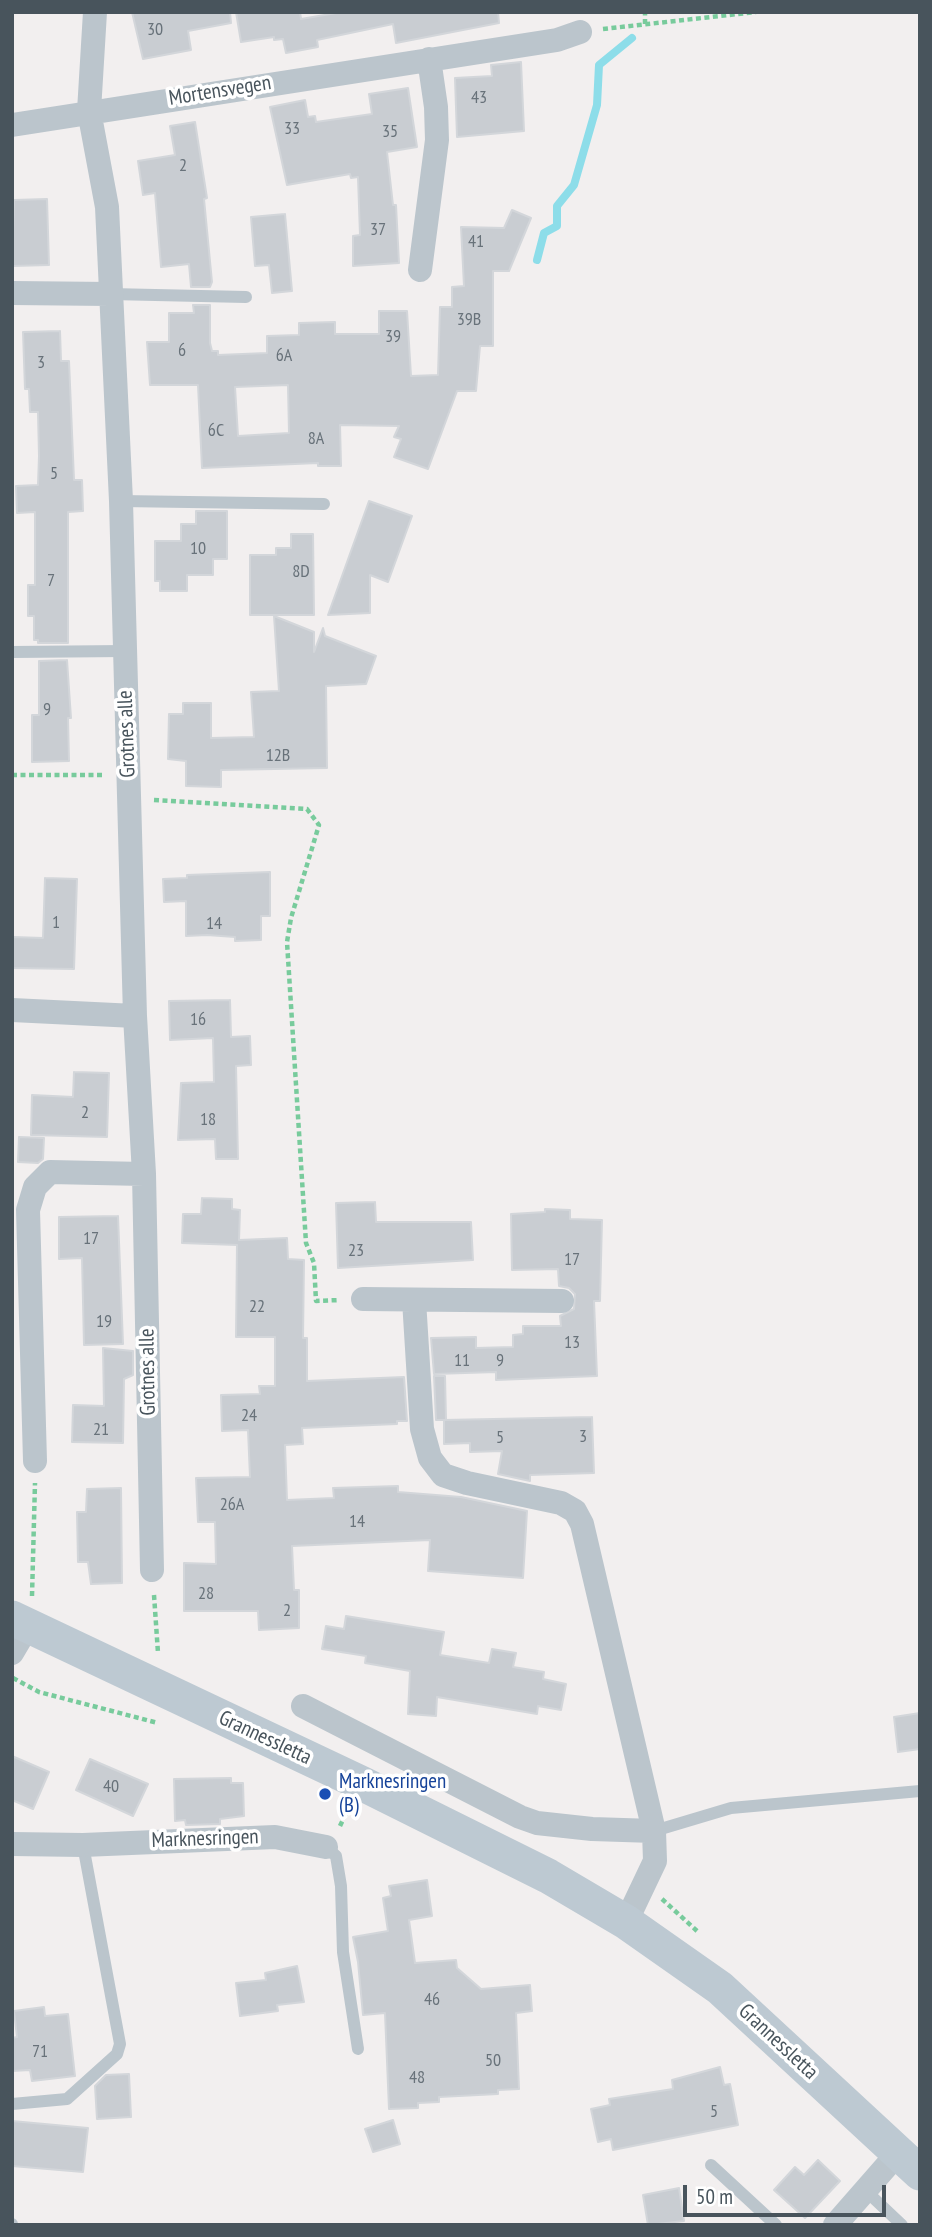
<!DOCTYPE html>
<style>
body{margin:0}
#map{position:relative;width:932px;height:2237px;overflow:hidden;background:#f2efef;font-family:"PT Sans Narrow",sans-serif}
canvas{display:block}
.frame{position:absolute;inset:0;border:14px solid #48545c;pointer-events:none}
.scale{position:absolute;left:683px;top:2185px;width:203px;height:32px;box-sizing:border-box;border:4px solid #48545c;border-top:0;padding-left:9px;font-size:21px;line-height:24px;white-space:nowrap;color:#48545c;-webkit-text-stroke:5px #fff;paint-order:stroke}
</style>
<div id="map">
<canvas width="932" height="2237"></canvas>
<div class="frame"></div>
<div class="scale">50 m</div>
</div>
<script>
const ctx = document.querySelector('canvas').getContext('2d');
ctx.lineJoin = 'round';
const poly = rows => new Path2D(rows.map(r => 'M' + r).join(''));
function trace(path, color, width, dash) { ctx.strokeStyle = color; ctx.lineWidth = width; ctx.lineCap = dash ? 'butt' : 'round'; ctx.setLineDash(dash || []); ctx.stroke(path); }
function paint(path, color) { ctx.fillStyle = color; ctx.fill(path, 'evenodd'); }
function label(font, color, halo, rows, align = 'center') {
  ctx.font = font + ' "PT Sans Narrow",sans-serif'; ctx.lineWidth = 7; ctx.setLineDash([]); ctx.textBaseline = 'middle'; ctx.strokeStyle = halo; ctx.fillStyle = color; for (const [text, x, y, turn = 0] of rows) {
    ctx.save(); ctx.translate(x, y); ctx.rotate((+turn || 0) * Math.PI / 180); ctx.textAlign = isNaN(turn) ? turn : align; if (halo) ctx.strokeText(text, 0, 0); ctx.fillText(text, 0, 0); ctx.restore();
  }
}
trace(poly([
 [537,260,544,233,557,226,557,206,574,185,597,105,599,65,632,38]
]), '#8ddde9', 8);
const building = poly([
 [132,12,230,12,231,23,188,31,191,50,143,59,132,12],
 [236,12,300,12,301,19,342,12,498,12,499,23,396,43,393,24,317,40,318,47,286,53,283,39,274,40,274,37,241,42,236,12],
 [521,62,524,131,457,137,455,78,492,76,491,65,521,62],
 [408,88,417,147,387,152,393,205,396,205,399,263,353,266,353,236,360,235,358,177,351,178,350,174,287,185,270,107,305,100,308,117,315,116,316,122,372,114,369,94,408,88],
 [195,122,207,198,204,199,212,282,210,287,191,287,189,264,161,267,155,193,143,195,138,161,175,155,170,126,195,122],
 [47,199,49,265,12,266,14,200,47,199],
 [512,210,531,218,509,271,493,271,493,346,480,346,476,391,457,391,428,469,394,457,401,439,394,437,399,426,340,425,341,466,318,466,318,463,202,468,198,385,150,385,147,342,169,342,169,313,194,313,193,305,210,305,210,343,212,351,218,351,218,355,267,353,267,336,299,335,299,323,335,322,335,334,379,334,379,311,407,311,411,376,438,375,440,307,452,307,452,287,464,286,461,227,504,228,512,210],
 [288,385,289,433,238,436,235,387,288,385],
 [285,214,292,291,272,293,269,265,255,266,251,217,285,214],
 [60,331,61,361,69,361,74,480,82,480,83,511,68,512,68,643,38,643,38,640,34,640,34,616,28,616,28,585,35,585,35,512,17,513,16,486,38,485,39,456,38,412,30,412,29,389,25,389,23,332,60,331],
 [369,501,412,516,388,582,370,575,370,613,328,615,369,501],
 [196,511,227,511,227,559,213,559,213,575,187,575,187,591,160,591,160,581,155,581,155,541,181,541,181,524,196,524,196,511],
 [291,534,313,534,314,615,250,615,250,555,276,555,276,548,291,548,291,534],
 [274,616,314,632,314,652,323,628,325,636,376,656,366,684,326,686,327,768,221,770,221,787,186,786,186,761,168,759,169,714,183,714,183,703,211,703,211,738,254,737,251,692,279,691,274,616],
 [67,660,71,718,68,718,69,761,32,762,32,715,39,715,39,661,67,660],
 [270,872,270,916,261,916,261,940,235,941,235,937,207,935,186,936,186,901,164,902,163,879,187,878,187,875,270,872],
 [45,878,77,879,74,969,12,968,13,937,43,938,45,878],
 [230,1000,231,1037,250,1036,251,1065,236,1066,238,1159,216,1159,215,1139,178,1140,181,1083,214,1082,213,1038,170,1040,169,1001,230,1000],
 [74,1072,109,1073,107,1137,31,1135,32,1095,73,1097,74,1072],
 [19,1137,44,1138,43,1159,38,1163,18,1162,19,1137],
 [202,1198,232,1199,232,1209,240,1210,239,1240,287,1238,288,1259,304,1260,303,1338,307,1338,307,1381,404,1377,407,1421,397,1421,397,1424,302,1428,303,1444,285,1445,287,1500,334,1498,333,1488,398,1486,398,1492,461,1497,527,1511,523,1578,428,1571,430,1540,292,1546,294,1590,299,1590,299,1628,259,1630,258,1611,184,1611,184,1563,216,1564,215,1522,198,1522,196,1478,250,1477,248,1430,222,1431,221,1395,260,1394,259,1386,275,1386,275,1337,236,1337,237,1245,182,1243,183,1214,201,1214,202,1198],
 [375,1202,376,1222,471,1222,473,1260,338,1268,336,1203,375,1202],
 [545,1209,570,1210,570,1219,602,1220,600,1301,594,1301,597,1376,496,1380,496,1372,434,1374,431,1338,476,1337,476,1348,513,1347,513,1335,523,1334,523,1326,561,1326,560,1316,574,1309,575,1294,569,1288,559,1286,558,1269,512,1270,511,1214,545,1212,545,1209],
 [118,1216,123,1344,84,1345,82,1258,59,1259,59,1217,118,1216],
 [103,1348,133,1351,133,1375,124,1379,123,1443,72,1442,73,1405,104,1406,103,1348],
 [434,1376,445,1376,446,1420,436,1420,434,1376],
 [592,1417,594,1473,530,1475,530,1481,498,1474,502,1451,470,1452,470,1443,444,1444,444,1420,592,1417],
 [121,1488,122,1583,91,1584,88,1562,78,1562,77,1512,86,1512,87,1489,121,1488],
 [346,1616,444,1632,440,1655,489,1663,492,1649,516,1653,513,1667,544,1672,543,1679,566,1684,561,1710,538,1706,537,1714,437,1697,436,1716,408,1714,410,1671,365,1663,366,1656,322,1649,326,1626,344,1629,346,1616],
 [920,1713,920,1749,898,1752,894,1717,920,1713],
 [12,1756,49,1772,33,1809,12,1800,12,1756],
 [90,1759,148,1784,133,1816,76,1790,90,1759],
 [231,1778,231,1783,243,1783,244,1816,220,1819,220,1824,186,1825,185,1820,175,1821,174,1779,231,1778],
 [427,1880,432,1916,409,1920,415,1963,456,1960,457,1968,481,1989,530,1985,532,2011,516,2013,519,2089,498,2090,498,2094,439,2097,439,2102,418,2103,418,2108,389,2109,385,2013,363,2015,358,1962,353,1937,388,1931,383,1898,391,1896,389,1886,427,1880],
 [297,1966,304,2002,277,2005,278,2011,240,2016,236,1983,266,1980,265,1973,297,1966],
 [44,2007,45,2016,68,2014,75,2076,32,2081,30,2070,12,2071,12,2038,17,2037,14,2011,44,2007],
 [720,2067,724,2085,730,2084,738,2125,613,2150,611,2139,598,2142,591,2109,610,2105,609,2099,673,2089,672,2080,720,2067],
 [129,2074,131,2117,97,2119,95,2086,106,2075,129,2074],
 [393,2120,400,2144,373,2152,365,2129,393,2120],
 [12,2121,88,2128,83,2172,12,2166,12,2121],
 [818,2160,840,2181,805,2218,774,2190,795,2167,804,2175,818,2160],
 [679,2188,684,2221,648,2225,643,2195,679,2188]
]);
paint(building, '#c9cdd2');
trace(building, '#d3d6da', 2);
trace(poly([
 [645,24,645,12],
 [603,29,756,12],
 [12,775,103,775],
 [154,800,307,809,319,825,291,918,287,942,306,1243,314,1263,316,1301,340,1300],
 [154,1595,158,1653],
 [32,1596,35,1483],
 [13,1678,39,1692,158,1723],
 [340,1826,348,1809],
 [662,1899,697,1931]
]), '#78cb9c', 4.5, [5, 3.5]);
trace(poly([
 [110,294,246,297],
 [121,501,324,504],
 [12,652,125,651],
 [654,1831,731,1808,920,1791],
 [326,1847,336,1856,341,1886,343,1952,358,2049],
 [12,2104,67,2099,117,2054,120,2044,83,1845],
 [711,2165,776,2225],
 [865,2190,902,2225],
 [12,2224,12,2225]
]), '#bbc5cc', 12);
trace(poly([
 [95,12,89,111,107,207,121,501,135,1016,144,1174,152,1570],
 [12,125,557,40,580,32],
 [420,270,437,140,436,107,429,59],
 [12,293,110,294],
 [12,1010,135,1016],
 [363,1299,562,1301],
 [414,1300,422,1429,430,1458,443,1475,467,1483,561,1503,575,1511,582,1524,654,1831,655,1861,626,1922],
 [35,1461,28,1210,35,1187,50,1172,144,1174],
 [12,1653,28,1626],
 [303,1706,520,1817,537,1823,592,1829,654,1831],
 [12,1844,83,1845,275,1837,326,1847],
 [835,2225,898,2153]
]), '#bbc5cc', 24);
trace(poly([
 [12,1618,363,1784,548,1876,626,1922,720,1988,920,2173]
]), '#bdc9d2', 35);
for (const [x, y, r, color] of [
 [325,1794,7,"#1a4fb4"]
]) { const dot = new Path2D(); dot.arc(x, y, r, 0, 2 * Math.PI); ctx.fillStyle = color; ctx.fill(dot); trace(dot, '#fff', 2.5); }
label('18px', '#68727a', null, [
 ["30",155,30],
 ["43",479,98],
 ["33",292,129],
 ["35",390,132],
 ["2",183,166],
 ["37",378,230],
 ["41",476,242],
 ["39B",469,320],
 ["39",393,337],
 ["6",182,351],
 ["6A",284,356],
 ["3",41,363],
 ["6C",216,431],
 ["8A",316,439],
 ["5",54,474],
 ["10",198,549],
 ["8D",301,572],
 ["7",51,581],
 ["9",47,710],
 ["12B",278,756],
 ["1",56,923],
 ["14",214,924],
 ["16",198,1020],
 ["2",85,1113],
 ["18",208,1120],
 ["17",91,1239],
 ["23",356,1251],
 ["17",572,1260],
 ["22",257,1307],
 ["19",104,1322],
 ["13",572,1343],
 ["11",462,1361],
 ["9",500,1361],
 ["24",249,1416],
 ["21",101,1430],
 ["3",583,1437],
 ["5",500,1438],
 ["26A",232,1505],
 ["14",357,1522],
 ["28",206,1594],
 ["2",287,1611],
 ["40",111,1787],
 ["46",432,2000],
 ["71",40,2052],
 ["50",493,2061],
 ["48",417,2078],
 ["5",714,2112]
]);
label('21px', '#48545c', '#fff', [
 ["Mortensvegen",220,91,-9],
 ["Grotnes alle",127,734,-92],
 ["Grotnes alle",148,1372,-91],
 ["Grannessletta",265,1738,25],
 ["Marknesringen",205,1839,-2],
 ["Grannessletta",778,2042,43]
]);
label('21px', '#164399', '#fff', [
 ["Marknesringen",339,1782],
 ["(B)",339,1806]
], 'left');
</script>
